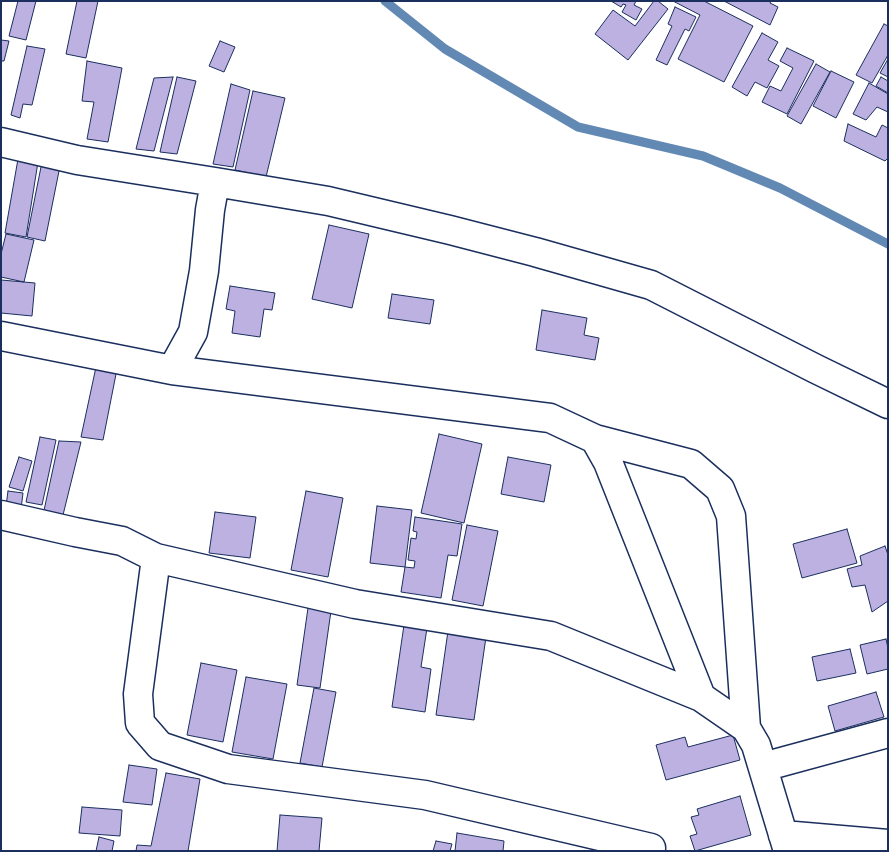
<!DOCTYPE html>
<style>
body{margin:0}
#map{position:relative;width:889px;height:852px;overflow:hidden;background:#fff;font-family:"Patrick Hand",sans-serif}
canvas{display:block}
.frame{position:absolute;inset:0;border:2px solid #1b2f5e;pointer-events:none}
</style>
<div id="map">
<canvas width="889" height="852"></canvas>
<div class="frame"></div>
</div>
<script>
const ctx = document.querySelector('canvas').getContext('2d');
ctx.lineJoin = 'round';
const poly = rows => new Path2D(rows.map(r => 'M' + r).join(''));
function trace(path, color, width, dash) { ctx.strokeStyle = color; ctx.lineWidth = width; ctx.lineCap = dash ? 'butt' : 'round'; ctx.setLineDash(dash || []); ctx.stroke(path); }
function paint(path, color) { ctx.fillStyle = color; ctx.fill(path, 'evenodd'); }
trace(poly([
 [385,1,445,49,578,127,703,156,780,188,888,244]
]), '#6288b4', 9);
const building = poly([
 [18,1,36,1,26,40,9,36,18,1],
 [77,1,98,1,86,58,66,54,77,1],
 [611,1,636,1,634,5,642,9,636,20,622,12,626,5,623,4,621,7,611,1],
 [654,1,658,1,668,9,628,60,595,34,613,10,635,26,654,1],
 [673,1,704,1,753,26,724,82,678,59,700,15,673,1],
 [724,1,771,1,770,3,778,7,770,25,724,1],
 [675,7,696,17,689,31,685,29,667,65,656,60,672,26,668,24,675,7],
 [884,24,888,26,888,55,872,83,856,75,884,24],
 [762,33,778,42,768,60,779,66,767,88,755,82,747,96,732,87,762,33],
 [1,40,9,41,4,61,1,61,1,40],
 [220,41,235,47,224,72,209,66,220,41],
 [27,46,45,49,32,105,23,104,20,118,11,115,27,46],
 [787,48,814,61,787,114,762,102,770,86,781,91,793,68,780,61,787,48],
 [888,59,888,77,880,73,888,59],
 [87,61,122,68,108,142,87,139,94,102,82,101,87,61],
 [816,64,830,72,801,124,787,116,816,64],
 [831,71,854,82,836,118,813,106,831,71],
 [173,77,154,151,136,149,154,78,173,77],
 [177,77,196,81,177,154,160,152,177,77],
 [881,77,888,81,888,93,876,86,881,77],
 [869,83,888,94,888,112,877,107,866,120,853,114,869,83],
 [231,84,250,90,233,167,213,164,231,84],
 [253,91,285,98,266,177,235,170,253,91],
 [848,124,876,137,882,125,888,128,888,158,885,161,844,141,848,124],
 [18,159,38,162,26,237,5,233,18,159],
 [42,162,60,166,45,241,27,237,42,162],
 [329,225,369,234,352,308,312,299,329,225],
 [6,234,34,240,24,282,1,277,1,254,6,234],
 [1,280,35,283,32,316,1,313,1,280],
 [230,286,275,293,272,310,264,309,260,337,232,333,235,311,226,309,230,286],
 [392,294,434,300,430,324,388,318,392,294],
 [542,310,587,318,584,335,599,338,595,360,536,350,542,310],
 [96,367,117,369,103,440,81,437,96,367],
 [439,434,482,444,464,523,421,513,439,434],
 [40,437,56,440,42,505,26,502,40,437],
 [59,441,81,442,63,515,43,515,59,441],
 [19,457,32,461,23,491,9,487,19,457],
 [508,457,551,465,544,502,501,494,508,457],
 [8,491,23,493,21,509,6,506,8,491],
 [306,491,343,498,328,577,291,570,306,491],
 [377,506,412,510,405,567,370,563,377,506],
 [215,512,256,517,250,558,209,553,215,512],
 [415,517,462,524,457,556,448,555,441,598,401,592,405,567,414,568,415,561,408,560,411,538,416,539,417,532,413,531,415,517],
 [467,525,498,531,483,606,452,600,467,525],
 [847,529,857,563,802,578,793,544,847,529],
 [885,546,888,555,888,601,872,612,865,585,852,587,847,569,862,565,860,556,885,546],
 [308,608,331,611,320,688,297,685,308,608],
 [404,625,427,628,421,667,431,669,425,712,392,707,404,625],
 [448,631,486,637,474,720,436,715,448,631],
 [886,639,888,648,888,669,867,674,860,645,886,639],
 [850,649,856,673,817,681,812,657,850,649],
 [201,663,237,670,223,742,187,735,201,663],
 [246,677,287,684,273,759,232,752,246,677],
 [314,688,336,692,322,767,300,763,314,688],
 [876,692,884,717,835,731,828,706,876,692],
 [733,735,740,760,666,780,656,745,685,737,688,747,733,735],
 [129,765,157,769,152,805,123,802,129,765],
 [166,773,200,779,188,851,136,851,137,845,151,846,166,773],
 [740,796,751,835,695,851,690,836,697,834,691,817,699,815,697,809,740,796],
 [82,807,122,810,120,836,79,833,82,807],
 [280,815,322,818,319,851,277,851,280,815],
 [457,833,504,841,503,851,455,851,457,833],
 [99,837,114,841,112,851,96,851,99,837],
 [436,841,452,844,450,851,433,851,436,841]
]);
paint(building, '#bdb1e2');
trace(building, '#1b2f5e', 1);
const minor = poly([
 [1,142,77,160,215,182,210,210,204,271,193,332,172,370,1,336],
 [215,182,328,201,450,230,535,252,651,285,816,369,888,404],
 [172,370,550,418,595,439,608,462,701,697],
 [595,439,691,464,720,489,731,516,746,728],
 [1,515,75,532,122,541,156,558,355,604,551,636,701,697,746,728,756,745,788,851],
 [156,558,138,694,140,723,160,746,228,769,425,795,651,848],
 [763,767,888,733],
 [783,835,888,844]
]);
trace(minor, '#1b2f5e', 31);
trace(minor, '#fff', 28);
</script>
